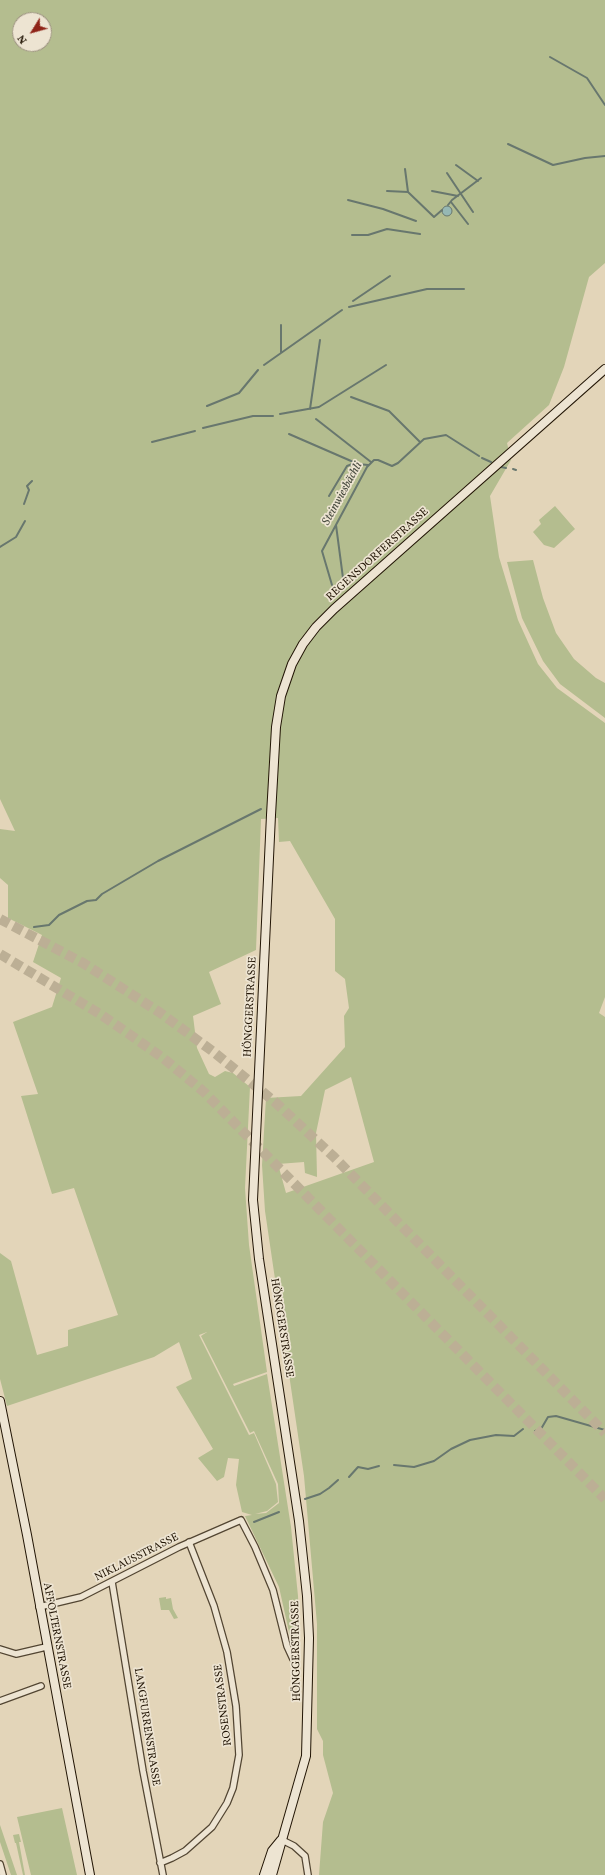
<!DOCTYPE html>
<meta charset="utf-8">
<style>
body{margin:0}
#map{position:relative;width:605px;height:1875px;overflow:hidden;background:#e3d5b9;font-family:Vollkorn,serif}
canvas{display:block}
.north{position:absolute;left:12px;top:12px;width:40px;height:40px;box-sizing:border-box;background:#ede4d2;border:1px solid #9c9180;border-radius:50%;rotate:233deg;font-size:11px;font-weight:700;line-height:16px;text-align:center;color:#221505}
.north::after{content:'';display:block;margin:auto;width:14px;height:18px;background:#8f2418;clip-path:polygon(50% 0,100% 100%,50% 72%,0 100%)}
</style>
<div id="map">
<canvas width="605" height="1875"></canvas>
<div class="north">N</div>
</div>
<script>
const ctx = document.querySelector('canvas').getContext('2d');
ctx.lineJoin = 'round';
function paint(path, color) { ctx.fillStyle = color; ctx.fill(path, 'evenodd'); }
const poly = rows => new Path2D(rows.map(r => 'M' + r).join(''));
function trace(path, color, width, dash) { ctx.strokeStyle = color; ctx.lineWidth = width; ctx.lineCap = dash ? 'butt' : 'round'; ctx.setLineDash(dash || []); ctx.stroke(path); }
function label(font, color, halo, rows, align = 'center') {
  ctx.font = font + ' Vollkorn,serif'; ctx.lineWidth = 3.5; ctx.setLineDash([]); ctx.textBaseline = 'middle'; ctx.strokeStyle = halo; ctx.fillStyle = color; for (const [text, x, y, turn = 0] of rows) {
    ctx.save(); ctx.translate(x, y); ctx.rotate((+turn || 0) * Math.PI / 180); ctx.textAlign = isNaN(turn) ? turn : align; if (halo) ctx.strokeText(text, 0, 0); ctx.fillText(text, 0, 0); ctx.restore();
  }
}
paint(poly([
 [0,0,605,0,605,263,589,277,564,367,549,405,507,443,511,460,490,496,499,557,518,620,538,664,557,688,605,723,605,997,599,1013,605,1017,605,1875,319,1875,323,1822,333,1793,323,1755,323,1741,317,1729,317,1624,304,1476,265,1211,262,1165,266,1098,301,1096,345,1047,344,1016,349,1008,345,979,335,971,335,919,290,841,279,842,278,818,261,819,256,950,209,972,221,1004,193,1016,197,1048,209,1074,215,1077,225,1071,233,1073,250,1087,245,1188,249,1245,267,1372,233,1384,234,1386,267,1374,291,1527,298,1596,300,1651,293,1650,279,1587,245,1516,252,1515,242,1512,236,1485,239,1459,228,1458,224,1477,217,1481,198,1458,213,1449,176,1387,192,1379,179,1342,154,1357,7,1406,0,1379,0,1253,11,1261,37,1355,68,1346,68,1330,118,1315,74,1188,52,1194,21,1096,38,1094,13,1022,52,1007,61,978,33,962,42,935,8,918,8,885,0,878,0,829,15,831,0,799],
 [20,20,44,20,44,44,20,44],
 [351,1077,374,1162,286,1193,278,1164,304,1162,305,1173,317,1177,316,1133,325,1090],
 [207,1332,201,1336,250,1433,254,1431,278,1484,279,1503,266,1513,255,1514,267,1511,278,1502,276,1484,254,1433,249,1435,199,1335],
 [555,506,575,529,554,548,544,545,533,532,541,524,539,520],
 [533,560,543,598,556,633,574,659,596,678,605,683,605,718,560,684,543,661,522,618,507,562],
 [166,1597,166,1599,171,1598,173,1609,178,1618,174,1619,169,1610,161,1610,159,1598],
 [62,1808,77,1875,31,1875,17,1817],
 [0,1825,17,1875,11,1875,0,1842],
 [19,1834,21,1842,19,1842,25,1875,23,1875,16,1843,15,1843,13,1835]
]), '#b4bd8f');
const water = poly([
 '442 211a5 5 0 1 1 10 0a5 5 0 1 1-10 0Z'
]);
paint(water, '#96b8b4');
trace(water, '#68776e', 1);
trace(poly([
 [550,57,587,78,605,105],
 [508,144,553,165,585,158,605,156],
 [456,165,478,181],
 [405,169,408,192],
 [447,173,473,212],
 [387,191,408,192,434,217,442,210],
 [432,191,458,196],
 [348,200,383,209,416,221],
 [451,202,468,224],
 [448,205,452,200,481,178],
 [352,235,368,235,387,229,420,234],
 [353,301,390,276],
 [349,307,427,289,464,289],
 [281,325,281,353],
 [264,365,342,310],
 [351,397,389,411,420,442],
 [207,406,239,393,258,370],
 [310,409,320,340],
 [280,414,319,407,386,365],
 [316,419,371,462],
 [203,428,253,416,273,416],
 [289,434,358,464,368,465],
 [152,442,195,431],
 [482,458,491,462],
 [501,467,506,468],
 [513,469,516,470],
 [329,496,347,466,355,463],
 [24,504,29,490,27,486,32,481],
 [336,525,343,578],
 [0,547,16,537,25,521],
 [332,585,322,551,367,467,374,460,378,460,392,466,398,463,424,439,446,435,479,456],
 [34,927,49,925,59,915,87,901,96,900,102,894,158,861,261,809],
 [535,1431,541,1429,548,1417,556,1416,605,1430],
 [394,1465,414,1467,434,1461,451,1449,470,1440,496,1435,514,1436,523,1429],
 [349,1477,358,1467,368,1469,379,1466],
 [305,1499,320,1494,329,1488,338,1480],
 [254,1522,279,1512]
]), '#68776e', 2);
trace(poly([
 [0,919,83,963,159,1012,215,1053,275,1102,334,1157,605,1433],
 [0,954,100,1014,129,1034,163,1058,204,1092,605,1499]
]), '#bcaf95', 10, [10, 5]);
const street = poly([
 [112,1582,143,1771,163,1875],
 [39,1607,81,1597,179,1547,241,1520,255,1547,273,1590,287,1646,293,1659],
 [0,1649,16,1654,46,1647],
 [0,1701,41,1686],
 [282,1840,294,1846,305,1856,308,1875],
 [160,1863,172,1858,185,1851,212,1827,227,1803,233,1788,239,1755,236,1706,227,1652,214,1606,189,1542],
 [0,1864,3,1875]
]);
const secondary = poly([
 [0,1401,27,1535,90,1875],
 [264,1875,272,1851,281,1840],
 [272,1875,306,1756,309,1638,307,1596,299,1521,259,1259,253,1200,271,815,276,727,281,696,292,664,303,644,316,627,334,609,605,369]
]);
trace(street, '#524532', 8);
trace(secondary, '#221505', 10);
trace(street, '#ede4d2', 5.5);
trace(secondary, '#ede4d2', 8);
label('11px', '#221505', '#ede4d2', [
 ["REGENSDORFERSTRASSE",378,555,-42],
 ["HÖNGGERSTRASSE",251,1007,-87],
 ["HÖNGGERSTRASSE",281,1328,81],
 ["NIKLAUSSTRASSE",137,1558,-27],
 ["AFFOLTERNSTRASSE",56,1636,79],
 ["HÖNGGERSTRASSE",297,1651,-91],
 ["ROSENSTRASSE",224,1705,-97],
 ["LANGFURRENSTRASSE",146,1727,81]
]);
label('italic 12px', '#4b4e42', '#ede4d2', [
 ["Steinwiesbächli",343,494,-61]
]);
</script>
